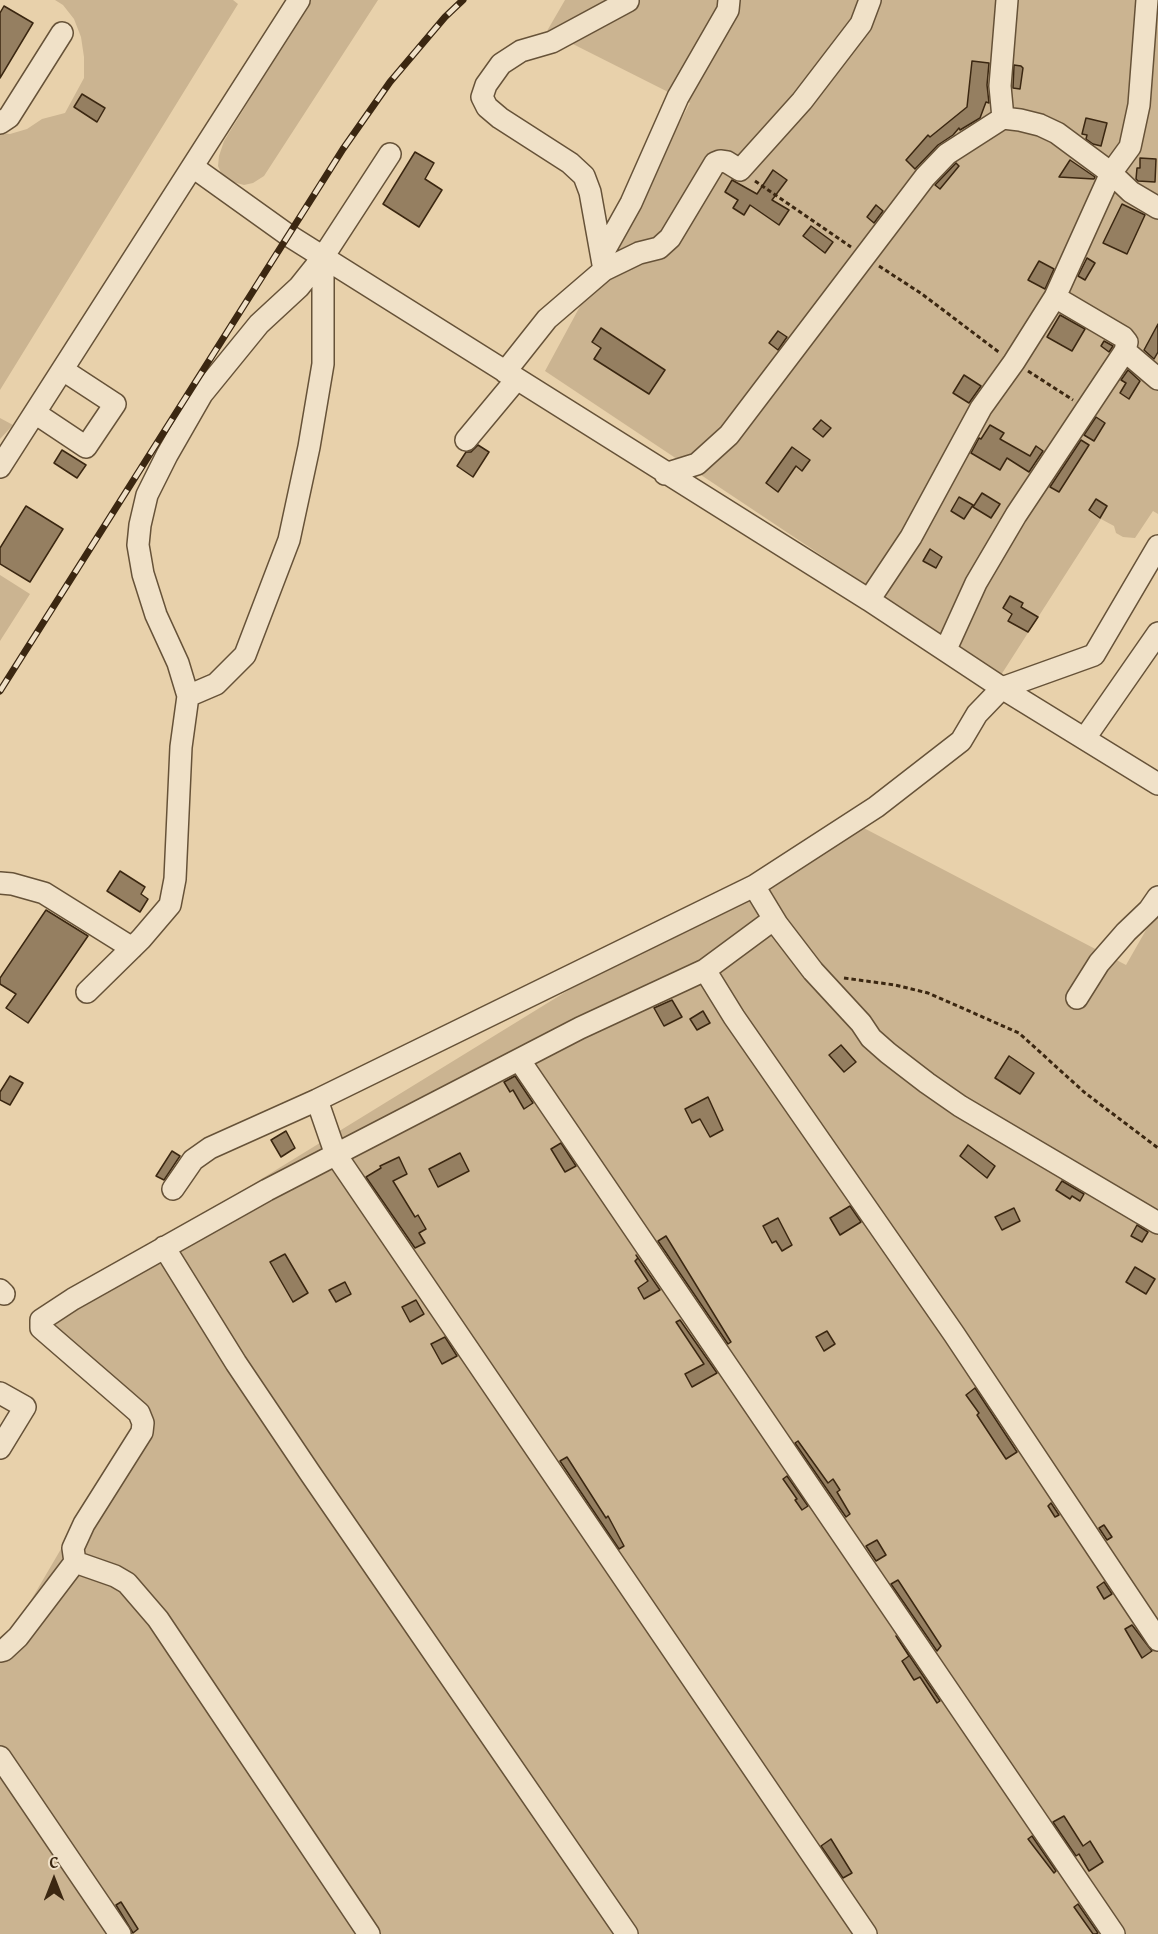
<!DOCTYPE html>
<meta charset="utf-8">
<style>
body{margin:0}
#map{position:relative;width:1158px;height:1934px;overflow:hidden;background:#e8d1ab;font-family:"Gentium Book Plus",serif}
canvas{display:block}
.north{position:absolute;left:24px;top:1850px;width:60px;height:60px;-webkit-text-stroke:4px #f0e1c8;paint-order:stroke;rotate:0deg;font-size:16px;font-weight:700;line-height:24px;text-align:center;color:#3b2711}
.north::after{content:'';display:block;margin:auto;width:21px;height:27px;background:#3b2711;clip-path:polygon(50% 0,100% 100%,50% 72%,0 100%)}
</style>
<div id="map">
<canvas width="1158" height="1934"></canvas>
<div class="north">С</div>
</div>
<script>
const ctx = document.querySelector('canvas').getContext('2d');
ctx.lineJoin = 'round';
function paint(path, color) { ctx.fillStyle = color; ctx.fill(path, 'evenodd'); }
const poly = rows => new Path2D(rows.map(r => 'M' + r).join(''));
function trace(path, color, width, dash) { ctx.strokeStyle = color; ctx.lineWidth = width; ctx.lineCap = dash ? 'butt' : 'round'; ctx.setLineDash(dash || []); ctx.stroke(path); }
paint(poly([
 [55,0,233,0,238,4,0,390,0,133,10,134,27,129,42,119,65,113,84,78,84,57,81,37,74,19,63,5],
 [311,0,378,0,264,176,253,183,244,185,233,182,221,173,218,166,219,156,224,141],
 [565,0,1158,0,1158,514,1153,511,1135,538,1123,537,1116,533,1114,526,1101,519,1001,675,545,371,690,103,547,31],
 [0,418,13,425,0,439],
 [0,575,30,594,0,641],
 [858,825,1126,965,1158,909,1158,1934,0,1934,0,1645,6,1643,137,1419,40,1315,694,913]
]), '#cbb491');
const building = poly([
 [4,6,33,23,0,78,0,13,4,6],
 [972,61,989,63,987,85,989,103,986,102,980,118,960,130,959,128,953,135,938,145,915,169,906,160,928,135,930,137,967,107,972,61],
 [1014,65,1021,66,1023,68,1020,89,1013,88,1014,65],
 [82,94,105,108,97,122,74,107,82,94],
 [1086,118,1107,123,1101,146,1093,144,1086,139,1087,135,1082,134,1086,118],
 [415,152,434,163,425,179,442,190,419,227,383,204,415,152],
 [1140,158,1156,159,1155,182,1138,181,1136,179,1137,168,1140,168,1140,158],
 [1070,160,1095,177,1094,179,1059,177,1070,160],
 [956,163,959,166,940,189,935,185,956,163],
 [773,170,787,180,772,200,789,210,779,225,750,205,744,215,733,208,738,200,725,192,732,180,757,194,773,170],
 [1122,204,1145,215,1127,254,1103,243,1122,204],
 [876,205,883,211,874,223,867,217,876,205],
 [811,226,833,242,825,253,803,236,811,226],
 [1087,258,1095,263,1085,280,1078,276,1087,258],
 [1039,261,1054,269,1045,289,1028,280,1039,261],
 [1060,315,1085,329,1072,351,1047,337,1060,315],
 [1158,324,1158,352,1154,359,1144,350,1158,324],
 [601,328,665,370,649,394,594,359,601,348,592,342,601,328],
 [778,331,787,337,778,350,769,343,778,331],
 [1104,341,1113,346,1109,352,1101,346,1104,341],
 [1128,370,1140,381,1129,399,1120,393,1126,383,1121,380,1128,370],
 [964,375,981,386,969,403,953,393,964,375],
 [1096,417,1105,423,1094,441,1084,435,1096,417],
 [821,420,831,428,823,437,813,429,821,420],
 [990,425,1004,433,1000,439,1030,456,1036,446,1043,451,1029,472,1007,458,1000,470,971,453,979,438,981,439,990,425],
 [1081,440,1089,445,1059,492,1050,487,1081,440],
 [478,445,489,452,473,477,457,466,466,452,471,452,478,445],
 [792,447,810,460,802,471,796,466,778,492,766,483,792,447],
 [62,450,86,465,77,478,54,463,62,450],
 [982,493,1000,504,991,518,973,507,982,493],
 [959,497,973,505,964,519,951,511,959,497],
 [1096,499,1107,506,1100,518,1089,510,1096,499],
 [26,506,63,529,30,582,0,564,0,548,26,506],
 [930,549,942,557,936,568,923,561,930,549],
 [1010,596,1023,603,1021,607,1038,617,1028,632,1008,621,1012,614,1003,608,1010,596],
 [120,871,145,887,141,894,148,899,140,912,107,891,120,871],
 [46,910,88,936,28,1023,6,1008,16,994,0,984,0,978,46,910],
 [672,1000,682,1017,664,1026,654,1008,672,1000],
 [703,1011,710,1023,697,1030,690,1019,703,1011],
 [841,1045,856,1062,844,1072,829,1055,841,1045],
 [1009,1056,1034,1073,1020,1094,995,1078,1009,1056],
 [10,1076,23,1083,10,1105,0,1100,0,1092,10,1076],
 [515,1076,533,1103,524,1109,513,1090,510,1092,504,1082,515,1076],
 [708,1097,723,1130,710,1137,700,1119,692,1123,685,1109,708,1097],
 [286,1131,295,1148,281,1157,271,1140,286,1131],
 [561,1143,576,1166,565,1172,551,1149,561,1143],
 [968,1145,995,1166,987,1178,960,1156,968,1145],
 [172,1151,180,1156,164,1180,156,1176,172,1151],
 [460,1153,469,1171,438,1187,429,1169,460,1153],
 [399,1157,407,1174,393,1181,415,1217,418,1215,426,1229,419,1233,425,1243,415,1248,366,1177,381,1168,380,1166,399,1157],
 [1062,1181,1084,1194,1080,1201,1072,1196,1070,1199,1056,1190,1062,1181],
 [850,1206,861,1222,840,1235,830,1218,850,1206],
 [1014,1208,1020,1221,1002,1230,995,1217,1014,1208],
 [778,1218,792,1245,782,1251,776,1241,772,1243,763,1226,778,1218],
 [1137,1225,1148,1232,1142,1242,1131,1236,1137,1225],
 [666,1236,731,1342,728,1344,658,1241,666,1236],
 [285,1254,308,1293,293,1302,270,1262,285,1254],
 [636,1255,660,1290,644,1299,638,1288,648,1281,635,1261,638,1258,636,1255],
 [1135,1267,1155,1279,1146,1294,1126,1282,1135,1267],
 [345,1282,351,1294,336,1302,329,1290,345,1282],
 [416,1300,424,1314,410,1322,402,1307,416,1300],
 [680,1320,717,1373,692,1387,685,1374,704,1364,676,1322,680,1320],
 [827,1331,835,1344,824,1351,816,1337,827,1331],
 [445,1337,457,1356,442,1364,431,1344,445,1337],
 [975,1388,1017,1452,1006,1459,977,1415,979,1413,966,1395,975,1388],
 [798,1441,828,1483,833,1479,840,1490,837,1492,850,1514,846,1517,795,1443,798,1441],
 [567,1457,606,1518,608,1516,624,1546,619,1549,560,1461,567,1457],
 [787,1476,808,1506,802,1510,795,1500,797,1499,783,1479,787,1476],
 [1051,1503,1059,1515,1055,1517,1048,1506,1051,1503],
 [1104,1525,1112,1537,1107,1540,1099,1528,1104,1525],
 [877,1540,886,1555,876,1561,866,1546,877,1540],
 [898,1580,941,1646,937,1651,891,1584,898,1580],
 [1104,1582,1112,1594,1104,1599,1097,1587,1104,1582],
 [1132,1625,1152,1651,1142,1658,1125,1629,1132,1625],
 [896,1636,940,1701,937,1703,920,1677,914,1680,902,1661,909,1656,896,1636],
 [1064,1816,1083,1846,1090,1841,1103,1862,1089,1871,1079,1854,1076,1856,1053,1822,1064,1816],
 [1032,1836,1056,1871,1054,1873,1028,1839,1032,1836],
 [831,1839,852,1873,843,1878,821,1846,831,1839],
 [121,1902,138,1929,133,1933,116,1905,121,1902],
 [1078,1904,1098,1933,1096,1934,1093,1934,1074,1907,1078,1904]
]);
paint(building, '#957f61');
trace(building, '#3b2711', 1.5);
const minor = poly([
 [1003,118,1000,86,1007,0],
 [0,123,9,117,62,33],
 [193,167,288,235,323,257,869,600,1002,688,1158,784],
 [602,255,631,203,678,97,728,10,729,0],
 [604,270,590,192,584,176,570,163,500,118,487,107,482,97,486,85,501,64,521,51,552,42,628,1],
 [1055,297,1123,337,1127,342,1125,351,1158,379],
 [505,372,547,319,604,270,639,253,659,248,670,238,715,163,720,161,727,162,740,170,802,101,861,24,870,0],
 [35,413,86,447,115,404,63,370],
 [466,440,516,380],
 [0,467,299,0],
 [665,474,697,464,729,435,925,177,947,154,1003,118,1020,120,1040,125,1057,133,1111,173,1131,192,1158,208],
 [869,600,911,537,981,408,1014,362,1055,297,1111,173,1130,147,1139,105,1147,0],
 [946,649,976,583,1016,515,1125,351],
 [188,696,178,663,156,615,143,574,138,545,140,525,147,495,167,455,202,394,259,324,299,287,323,257,390,154],
 [1085,738,1158,633],
 [0,883,12,884,44,893,132,948],
 [754,886,777,924,813,971,861,1023,871,1038,888,1053,927,1083,960,1106,1158,1223],
 [705,970,734,1017,954,1334,1158,1640],
 [87,992,141,939,170,905,175,879,181,747,188,696,216,684,245,655,289,540,309,447,323,364,323,257],
 [1077,998,1099,963,1126,932,1149,910,1158,897],
 [520,1061,1114,1934],
 [317,1100,336,1155,866,1934],
 [173,1189,193,1160,210,1148,317,1100,754,886,876,807,961,741,977,714,1002,688,1094,655,1158,546],
 [164,1247,236,1363,310,1473,627,1934],
 [0,1290,4,1294],
 [0,1393,25,1407,0,1448],
 [75,1562,115,1576,127,1583,158,1619,369,1934],
 [0,1651,4,1650,18,1637,75,1562,73,1548,84,1524,142,1432,143,1423,139,1413,123,1399,41,1328,41,1320,73,1299,267,1190,580,1028,705,970,774,919],
 [0,1757,120,1934]
]);
trace(minor, '#665238', 24);
trace(poly([
 [755,181,851,247],
 [879,266,922,294,1000,353],
 [1028,371,1073,400],
 [844,978,895,985,928,993,1019,1033,1084,1092,1158,1148]
]), '#3b2711', 3, [4.5, 3]);
trace(minor, '#f0e1c8', 21);
const rail = poly([
 [0,691,343,149,390,82,445,17,463,0]
]);
trace(rail, '#3b2711', 7);
trace(rail, '#f0e1c8', 4.5, [14]);
</script>
